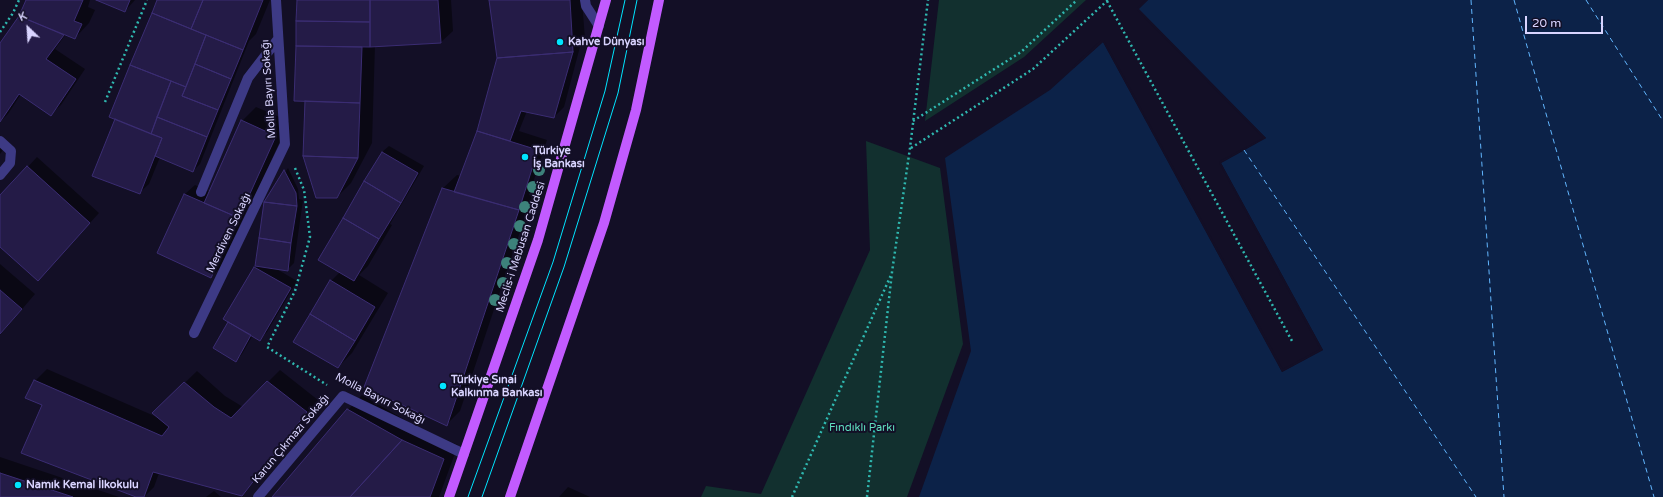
<!DOCTYPE html>
<meta charset="utf-8">
<style>
body{margin:0}
#map{position:relative;width:1663px;height:497px;overflow:hidden;background:#130f26;font-family:"Varela Round",sans-serif}
canvas{display:block}
.north{position:absolute;left:8px;top:8px;width:40px;height:40px;-webkit-text-stroke:3px #130f26;paint-order:stroke;rotate:335deg;font-size:11px;font-weight:700;line-height:16px;text-align:center;color:#d9d4ff}
.north::after{content:'';display:block;margin:auto;width:14px;height:18px;background:#d9d4ff;clip-path:polygon(50% 0,100% 100%,50% 72%,0 100%)}
.scale{position:absolute;left:1525px;top:16px;width:78px;height:18px;box-sizing:border-box;border:2px solid #d9d4ff;border-top:0;padding-left:5px;font-size:12px;line-height:14px;white-space:nowrap;color:#d9d4ff;-webkit-text-stroke:3px #130f26;paint-order:stroke}
</style>
<div id="map">
<canvas width="1663" height="497"></canvas>
<div class="north">K</div>
<div class="scale">20 m</div>
</div>
<script>
const ctx = document.querySelector('canvas').getContext('2d');
ctx.lineJoin = 'round';
function paint(path, color) { ctx.fillStyle = color; ctx.fill(path, 'evenodd'); }
const poly = rows => new Path2D(rows.map(r => 'M' + r).join(''));
function trace(path, color, width, dash) { ctx.strokeStyle = color; ctx.lineWidth = width; ctx.lineCap = dash ? 'butt' : 'round'; ctx.setLineDash(dash || []); ctx.stroke(path); }
function label(font, color, halo, rows, align = 'center') {
  ctx.font = font + ' "Varela Round",sans-serif'; ctx.lineWidth = 4; ctx.setLineDash([]); ctx.textBaseline = 'middle'; ctx.strokeStyle = halo; ctx.fillStyle = color; for (const [text, x, y, turn = 0] of rows) {
    ctx.save(); ctx.translate(x, y); ctx.rotate((+turn || 0) * Math.PI / 180); ctx.textAlign = isNaN(turn) ? turn : align; if (halo) ctx.strokeText(text, 0, 0); ctx.fillText(text, 0, 0); ctx.restore();
  }
}
paint(poly([
 [939,0,1086,0,1024,57,925,121],
 [866,141,940,168,963,344,907,497,701,497,706,486,761,494,870,250]
]), '#12302f');
paint(poly([
 [1148,0,1663,0,1663,497,919,497,971,351,945,158,1050,90,1103,42,1282,372,1323,350,1221,163,1266,138,1138,9]
]), '#0c2248');
paint(poly([
 [1145,0,1148,0,1139,9,1266,138,1221,163,1323,350,1282,372,1103,42,1074,68,1072,67,1101,40,1104,40,1283,369,1320,349,1219,163,1220,161,1263,138,1137,10,1137,8]
]), '#130f26');
paint(poly([
 [27,0,90,0,88,7,95,10,89,23,75,38,66,34,55,49,85,69,61,105,51,114,21,94,8,114,0,122,0,45,20,16],
 [98,0,135,0,125,11],
 [158,0,270,0,256,34,249,41,200,164,193,171,160,157,149,184,139,193,116,119],
 [298,0,451,0,453,31,441,42,375,45,372,143,351,183,337,197,306,100,296,100],
 [490,0,582,0,585,39,581,43,564,107,554,117,527,111,519,131,547,140,529,195,532,196,460,411,446,425,442,189,457,175,461,176,478,131,498,58],
 [256,107,289,121,252,203,248,207,221,267,211,277,158,253,185,194,195,185,210,192,242,121],
 [389,146,424,166,390,224,392,225,368,266,359,275,388,293,352,353,338,367,331,281,340,272,382,152],
 [0,148,3,150,0,154],
 [37,157,99,213,38,280,0,245,0,197],
 [288,168,298,189,299,199,303,200,294,263,287,270,275,268,297,281,267,332,260,339,253,335,242,354,236,361,230,322,225,318,256,265,265,202],
 [0,264,35,294,0,335],
 [47,369,159,418,154,413,197,371,225,396,243,407,280,370,318,400,253,483,241,495,159,473,154,487,144,497,139,497,43,404,35,381],
 [362,395,417,427,458,445,439,497,273,497,348,410],
 [0,457,119,497,0,497],
 [568,487,590,497,559,497],
 [214,491,221,497,206,497]
]), '#0007');
trace(poly([
 [1471,0,1504,497],
 [1514,0,1654,497],
 [1586,0,1663,121],
 [1244,150,1476,497]
]), '#62b6ff', 1, [5, 4]);
const building = poly([
 [26,0,83,0,74,21,82,24,75,39,19,16,26,0],
 [96,0,130,0,125,12,96,0],
 [157,0,203,0,191,29,152,13,157,0],
 [203,0,263,0,243,50,191,29,203,0],
 [297,0,370,0,370,22,296,21,297,0],
 [370,0,438,0,441,43,370,47,370,0],
 [489,0,570,0,573,52,497,58,489,0],
 [152,13,206,35,186,87,130,65,152,13],
 [19,16,64,35,46,59,76,79,51,116,19,94,0,122,0,43,19,16],
 [296,21,370,22,370,47,296,46,296,21],
 [206,35,243,50,231,79,195,64,206,35],
 [296,46,362,47,360,103,294,101,296,46],
 [573,52,554,118,521,111,510,141,477,131,497,58,573,52],
 [195,64,231,79,218,110,182,96,195,64],
 [130,65,171,81,151,134,109,117,130,65],
 [171,81,186,87,182,96,218,110,207,137,157,117,171,81],
 [305,101,360,103,358,158,303,156,305,101],
 [157,117,207,137,193,172,155,156,162,138,151,134,157,117],
 [115,119,162,138,140,194,92,176,115,119],
 [241,120,276,136,239,218,204,203,241,120],
 [477,131,538,150,519,210,454,192,477,131],
 [382,152,418,173,401,203,364,181,382,152],
 [303,156,358,158,337,198,316,198,303,156],
 [27,166,90,223,38,281,0,247,0,195,27,166],
 [284,170,296,193,297,206,264,202,284,170],
 [364,181,401,203,379,239,343,218,364,181],
 [442,188,519,210,447,426,364,387,442,188],
 [184,194,239,218,211,278,157,253,184,194],
 [264,202,297,206,291,243,259,238,264,202],
 [343,218,379,239,354,281,318,260,343,218],
 [259,238,291,243,288,271,255,266,259,238],
 [254,267,291,288,260,341,223,319,254,267],
 [330,280,375,307,355,341,310,314,330,280],
 [0,290,22,309,0,334,0,290],
 [310,314,355,341,338,368,293,342,310,314],
 [228,322,251,335,236,362,213,348,228,322],
 [34,380,162,436,169,427,152,413,184,382,214,407,231,418,267,381,307,412,242,496,153,472,144,497,136,497,21,453,42,405,25,398,34,380],
 [347,409,402,440,350,497,272,497,347,409],
 [402,440,444,459,430,497,350,497,402,440],
 [0,473,73,497,0,497,0,473]
]);
paint(building, '#241b47');
trace(building, '#3b2d73', 1);
trace(poly([
 [1107,1,1292,341],
 [0,32,13,13,19,0],
 [105,102,147,0],
 [913,121,1021,52,1077,0],
 [911,148,1033,69,1108,0],
 [295,168,304,190,310,237,295,291,267,347,327,385],
 [792,497,891,275],
 [867,497,892,272,910,148,928,0]
]), '#2fb8b0', 2.5, [2, 3]);
trace(poly([
 [585,0,586,6,599,26],
 [0,141,11,151,10,163,0,175],
 [201,192,248,78,278,39],
 [194,333,285,144,276,0],
 [258,497,343,396,464,454]
]), '#3d3a85', 10);
trace(poly([
 [449,497,538,240,606,0],
 [510,497,604,223,636,110,659,0]
]), '#c25bff', 10);
trace(poly([
 [468,497,553,262,605,91,625,0],
 [482,497,564,267,618,93,637,0]
]), '#00e5ff', 1);
ctx.fillStyle = '#3d827b';
for (const [x, y] of [
 [539,170],
 [533,187],
 [525,207],
 [520,226],
 [514,244],
 [507,263],
 [503,283],
 [495,300]
]) { ctx.beginPath(); ctx.arc(x, y, 6, 0, 2 * Math.PI); ctx.fill(); }
for (const [x, y, r, color] of [
 [560,42,4,"#00e5ff"],
 [525,157,4,"#00e5ff"],
 [443,386,4,"#00e5ff"],
 [18,485,4,"#00e5ff"]
]) { const dot = new Path2D(); dot.arc(x, y, r, 0, 2 * Math.PI); ctx.fillStyle = color; ctx.fill(dot); trace(dot, '#130f26', 1.5); }
label('bold 11px', '#d9d4ff', '#130f26', [
 ["Kahve Dünyası",568,42],
 ["Türkiye",533,151],
 ["İş Bankası",533,164],
 ["Türkiye Sınai",451,380],
 ["Kalkınma Bankası",451,393],
 ["Namık Kemal İlkokulu",26,485]
], 'left');
label('11px', '#d9d4ff', '#130f26', [
 ["Molla Bayırı Sokağı",269,89,-94],
 ["Merdiven Sokağı",229,233,-64],
 ["Meclis-i Mebusan Caddesi",521,247,-72],
 ["Molla Bayırı Sokağı",380,399,27],
 ["Karun Çıkmazı Sokağı",291,439,-50]
]);
label('11px', '#5fe0c0', '#130f26', [
 ["Fındıklı Parkı",862,428]
]);
</script>
